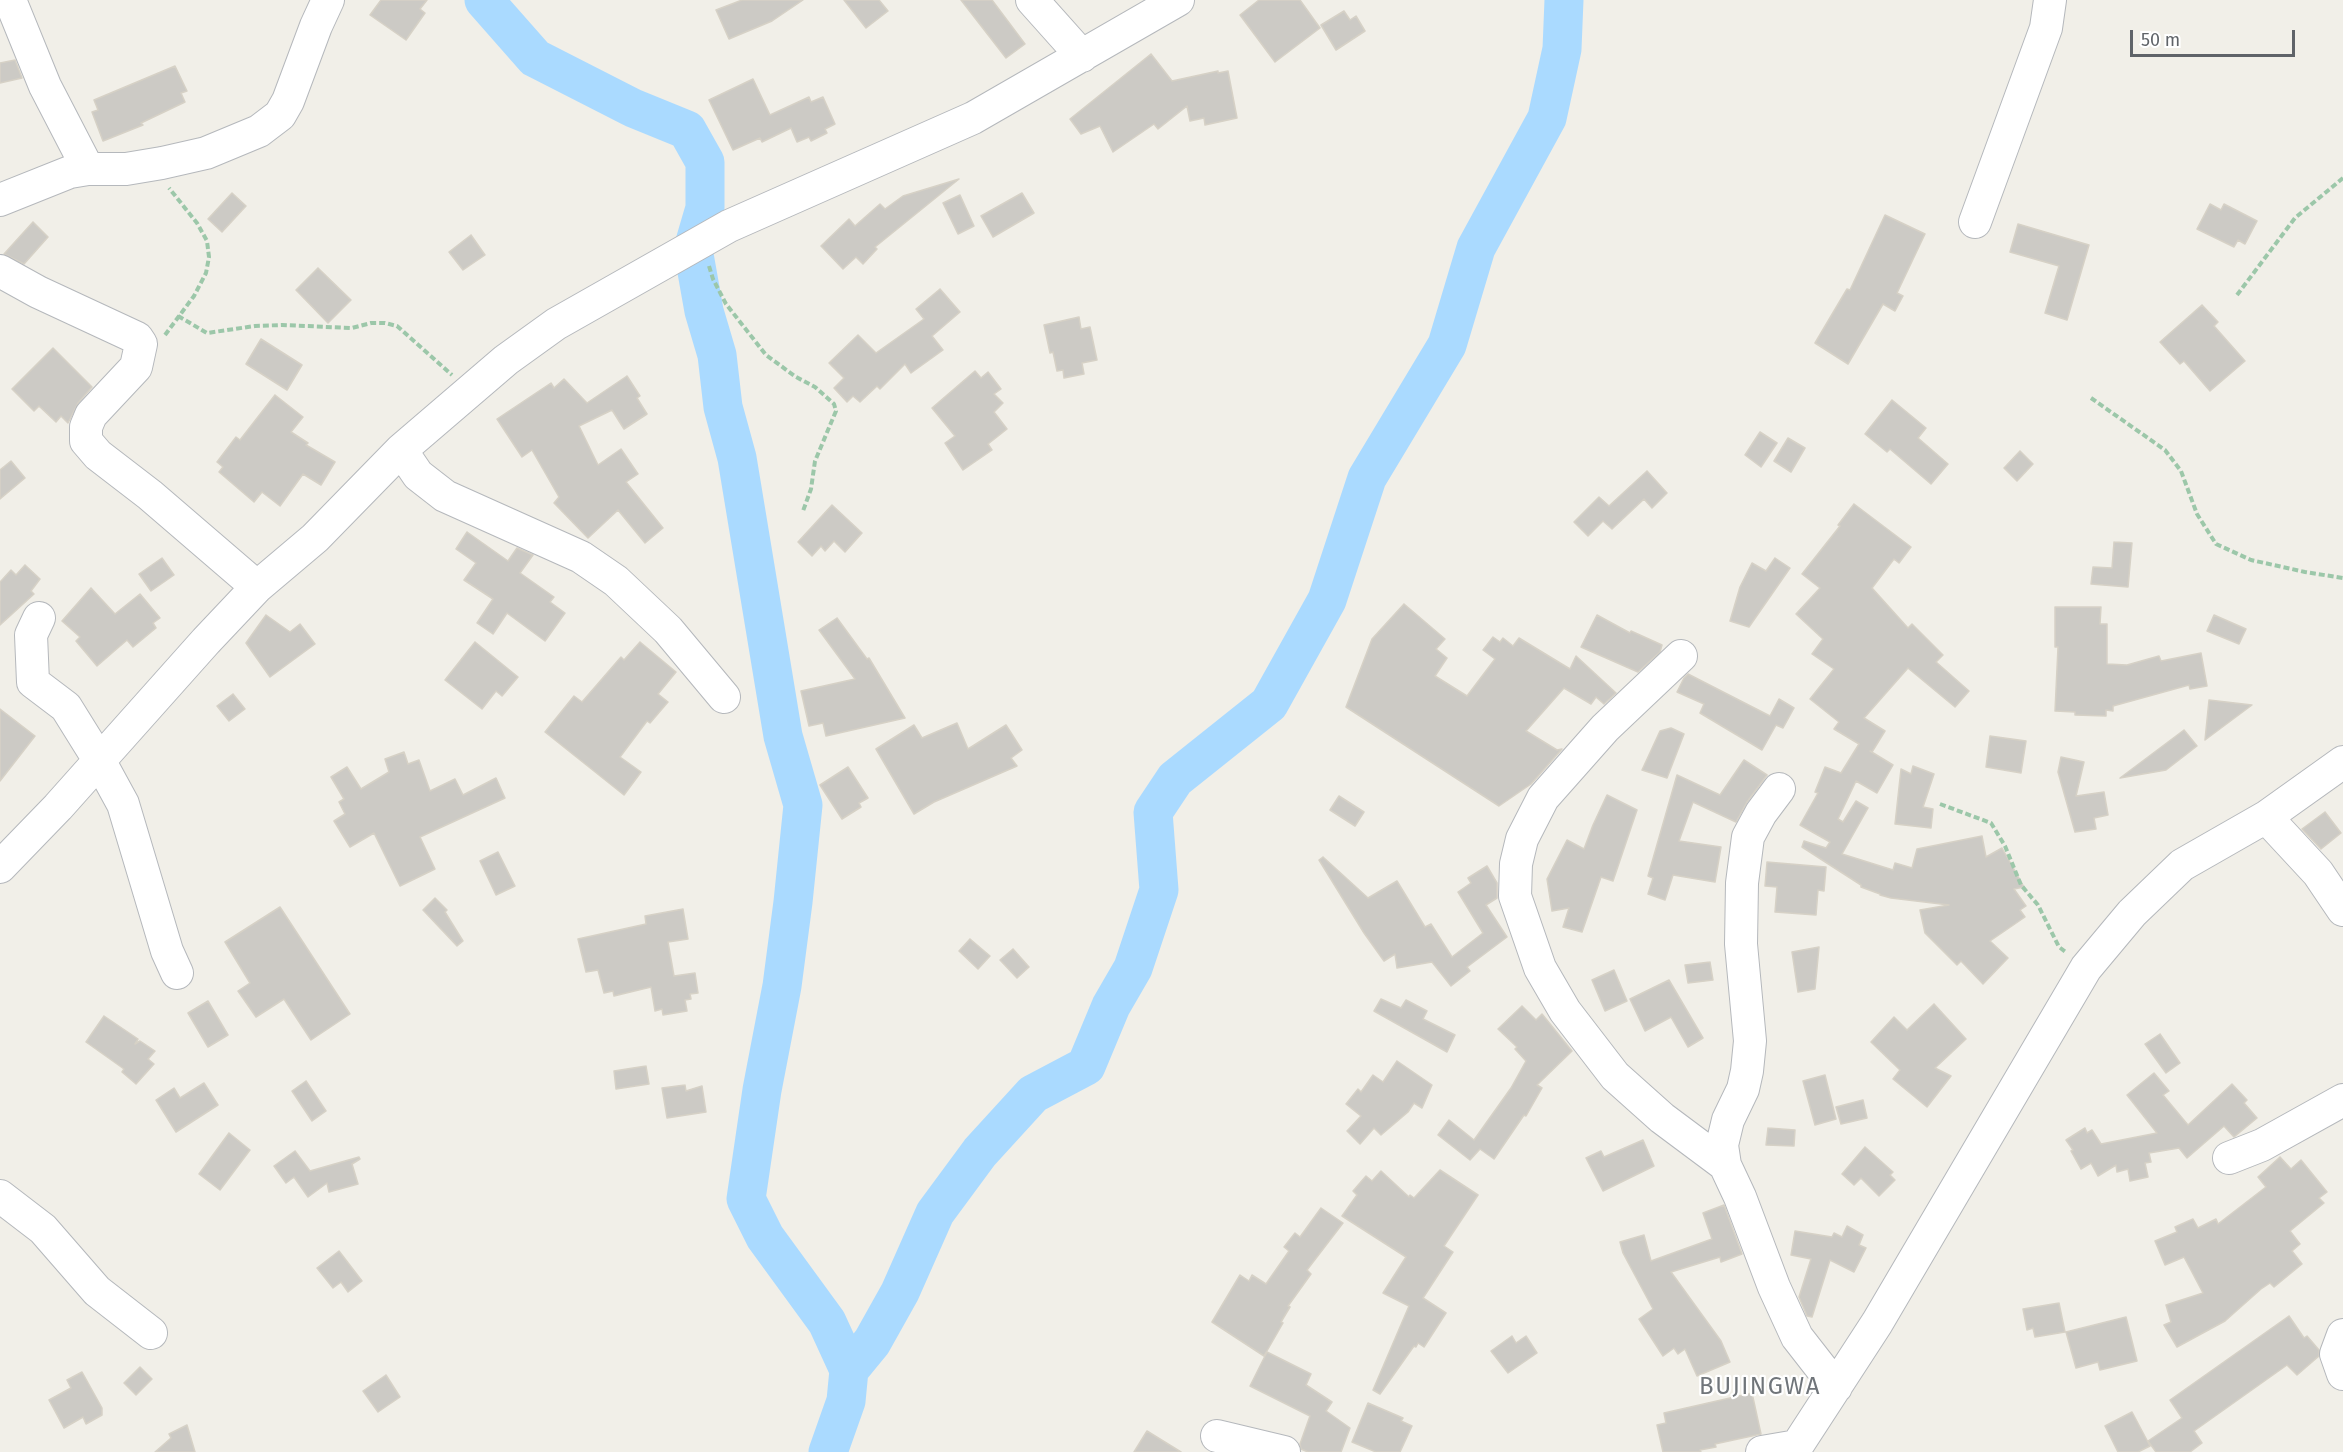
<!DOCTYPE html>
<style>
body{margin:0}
#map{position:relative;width:2343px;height:1452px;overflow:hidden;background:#f1efe8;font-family:"Fira Sans",sans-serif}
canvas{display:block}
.scale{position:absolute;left:2130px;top:30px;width:165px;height:27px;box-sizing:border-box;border:3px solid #5f6368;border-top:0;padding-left:8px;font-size:18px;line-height:21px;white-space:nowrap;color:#5f6368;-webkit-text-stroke:4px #fff;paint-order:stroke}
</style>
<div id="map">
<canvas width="2343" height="1452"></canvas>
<div class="scale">50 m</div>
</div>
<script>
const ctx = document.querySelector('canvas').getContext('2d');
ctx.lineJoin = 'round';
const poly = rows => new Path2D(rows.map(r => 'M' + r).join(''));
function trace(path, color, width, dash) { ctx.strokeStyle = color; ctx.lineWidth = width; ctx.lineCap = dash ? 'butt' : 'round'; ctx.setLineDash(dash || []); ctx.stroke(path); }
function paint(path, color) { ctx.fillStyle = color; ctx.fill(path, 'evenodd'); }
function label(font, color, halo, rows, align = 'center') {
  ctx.font = font + ' "Fira Sans",sans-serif'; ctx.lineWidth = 4.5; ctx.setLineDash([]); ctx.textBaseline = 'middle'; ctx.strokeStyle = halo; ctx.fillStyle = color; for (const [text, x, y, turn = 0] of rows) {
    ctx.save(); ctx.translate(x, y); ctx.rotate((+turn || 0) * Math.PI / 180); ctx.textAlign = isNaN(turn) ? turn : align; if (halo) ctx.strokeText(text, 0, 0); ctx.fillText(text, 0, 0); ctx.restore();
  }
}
trace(poly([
 [484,0,535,58,633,108,687,130,705,162,705,208,693,249,704,311,717,355,723,407,737,458,783,736,803,805,793,902,782,986,762,1090,746,1199,765,1237,827,1322,849,1370,846,1401,828,1452],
 [849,1370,872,1342,900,1292,935,1213,980,1152,1033,1094,1086,1066,1111,1006,1133,968,1159,890,1153,812,1175,779,1269,704,1327,600,1367,478,1447,345,1476,248,1547,118,1562,49,1564,0]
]), '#aadaff', 39);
const building = poly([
 [381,0,427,0,420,9,425,13,406,40,370,15,381,0],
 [742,0,803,0,772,21,729,39,716,10,742,0],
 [844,0,879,0,888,11,866,28,844,0],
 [961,0,992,0,1025,44,1006,58,961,0],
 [1259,0,1300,0,1320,28,1275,62,1240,15,1259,0],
 [1344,11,1350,20,1356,16,1365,31,1336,50,1321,25,1344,11],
 [1151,54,1172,81,1218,71,1218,73,1228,71,1237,118,1205,125,1204,118,1190,121,1187,106,1158,129,1154,124,1113,152,1100,126,1081,134,1070,119,1151,54],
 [15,60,22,78,0,83,0,63,15,60],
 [175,66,187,91,181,93,185,102,141,123,143,125,103,141,92,112,98,110,94,100,175,66],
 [753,79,770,115,809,97,811,102,823,97,835,124,825,129,827,133,811,141,809,137,797,142,791,128,762,142,760,138,733,150,709,100,753,79],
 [959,179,875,247,877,249,863,264,856,257,843,269,821,246,849,219,855,226,880,204,885,209,903,196,959,179],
 [232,193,246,206,222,232,208,219,232,193],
 [1022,193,1034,213,993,237,981,216,1022,193],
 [960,195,974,226,958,234,943,203,960,195],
 [2210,204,2221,210,2224,204,2257,221,2245,244,2238,240,2234,247,2197,229,2210,204],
 [1885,215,1925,234,1897,293,1903,296,1895,311,1883,304,1848,364,1815,343,1847,289,1850,290,1885,215],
 [33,222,48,237,24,264,4,254,33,222],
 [2018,224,2089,245,2067,320,2045,313,2059,266,2010,252,2018,224],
 [471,235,485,255,463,270,449,252,471,235],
 [318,268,351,300,328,323,296,290,318,268],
 [940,289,960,312,932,336,943,350,911,373,905,364,880,389,877,386,860,402,853,396,847,402,834,388,844,378,829,363,858,335,876,353,924,319,916,309,940,289],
 [2202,305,2218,322,2214,326,2245,361,2210,391,2184,361,2180,364,2160,342,2202,305],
 [1079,317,1081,329,1090,327,1097,360,1082,363,1084,374,1064,378,1063,370,1057,371,1053,352,1050,353,1044,325,1079,317],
 [261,339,302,365,287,390,246,364,261,339],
 [53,348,92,387,78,403,68,423,61,416,56,422,39,406,34,411,12,389,53,348],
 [975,371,981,378,988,372,1001,389,994,394,1003,403,994,412,1007,429,988,444,992,450,963,470,945,443,955,436,932,408,975,371],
 [627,376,640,396,637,398,647,414,624,429,612,410,579,426,598,465,621,449,638,474,626,482,663,528,645,543,618,510,588,538,554,503,559,497,532,450,522,457,497,419,551,383,554,388,564,379,587,403,627,376],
 [275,395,303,417,291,432,308,443,306,445,335,462,321,485,303,474,280,506,262,492,254,502,219,472,223,467,217,462,236,437,240,440,275,395],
 [1892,400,1926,428,1918,438,1948,464,1931,484,1890,449,1887,452,1865,434,1892,400],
 [1760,432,1777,443,1761,467,1745,455,1760,432],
 [1788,438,1805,448,1791,472,1774,461,1788,438],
 [2020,451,2033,464,2017,481,2004,468,2020,451],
 [11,461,25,478,0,499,0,470,11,461],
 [1647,471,1667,493,1652,508,1644,499,1612,529,1603,521,1588,536,1574,522,1599,497,1609,506,1647,471],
 [1854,504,1911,547,1899,563,1894,559,1872,588,1908,628,1912,624,1943,655,1936,662,1969,691,1955,707,1908,668,1864,718,1885,731,1872,752,1870,751,1893,765,1877,793,1856,781,1838,819,1843,822,1856,801,1868,808,1842,854,1893,870,1895,863,1912,868,1917,849,1982,836,1986,857,2002,848,2024,887,2014,889,2026,906,2020,910,2025,917,1990,941,2008,958,1983,984,1961,961,1957,965,1925,933,1920,910,1949,905,1891,898,1880,895,1880,894,1861,887,1861,885,1802,847,1804,841,1826,848,1830,842,1800,825,1818,793,1815,792,1825,767,1841,773,1859,744,1834,729,1839,722,1810,699,1834,669,1812,654,1823,639,1796,614,1820,588,1802,574,1840,526,1838,525,1854,504],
 [832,505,862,533,845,552,834,541,825,551,821,546,812,556,798,542,832,505],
 [467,532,508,561,517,548,533,555,520,573,554,597,550,602,565,613,545,641,507,613,493,634,477,623,493,599,464,580,476,563,456,549,467,532],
 [2114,542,2132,543,2128,587,2091,584,2093,567,2112,568,2114,542],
 [162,558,174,575,151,591,139,574,162,558],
 [1775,558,1790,568,1749,627,1730,621,1740,587,1752,563,1766,571,1775,558],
 [25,565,40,579,31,591,34,594,0,625,0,582,11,570,16,575,25,565],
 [91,588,115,614,140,594,160,618,153,623,156,628,133,647,127,640,97,666,76,641,80,637,62,621,91,588],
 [1404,604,1445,639,1436,649,1447,658,1435,676,1467,696,1495,659,1483,650,1493,637,1500,642,1503,638,1513,646,1519,638,1570,669,1576,656,1616,693,1604,704,1596,697,1591,704,1564,688,1526,731,1557,750,1562,749,1531,784,1499,806,1346,707,1372,639,1404,604],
 [2055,607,2101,607,2100,624,2107,624,2107,664,2127,665,2159,656,2161,661,2201,653,2207,686,2190,689,2189,685,2113,706,2113,711,2106,710,2106,716,2075,715,2075,712,2055,711,2058,647,2055,647,2055,607],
 [266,615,290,632,300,624,315,644,270,677,246,643,266,615],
 [1597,615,1630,633,1631,631,1662,645,1660,652,1638,672,1581,647,1597,615],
 [2214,615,2246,629,2239,644,2207,631,2214,615],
 [837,618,867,659,869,658,905,718,826,736,823,723,809,726,801,691,855,679,819,630,837,618],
 [475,642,518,677,502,696,496,691,482,709,445,680,475,642],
 [640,642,676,672,658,694,668,702,650,723,647,721,620,757,641,772,624,795,545,732,574,696,582,702,621,657,624,660,640,642],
 [1688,674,1770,716,1779,699,1794,708,1783,728,1776,725,1762,750,1700,713,1704,704,1677,692,1684,678,1688,674],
 [233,694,245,709,229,721,217,706,233,694],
 [2209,700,2252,705,2205,740,2209,700],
 [0,709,35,736,0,781,0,709],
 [957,723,968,749,1006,725,1022,750,1011,758,1017,766,934,802,914,814,876,749,914,725,922,738,957,723],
 [1671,728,1684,734,1667,778,1642,770,1660,731,1671,728],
 [2184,730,2197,746,2166,770,2120,778,2184,730],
 [1990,736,2026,741,2021,773,1986,767,1990,736],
 [404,752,408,764,419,760,430,791,455,779,463,795,496,778,505,798,420,837,435,869,400,886,374,833,350,847,334,821,345,814,339,802,344,799,331,777,347,767,361,789,389,772,385,759,404,752],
 [2061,757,2084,762,2076,796,2104,792,2108,815,2094,818,2096,829,2075,832,2058,772,2061,757],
 [1744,760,1767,775,1747,802,1736,822,1693,802,1679,841,1721,847,1715,882,1673,875,1665,900,1648,894,1653,878,1648,876,1677,775,1720,795,1744,760],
 [1913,766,1934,774,1923,807,1933,809,1931,828,1895,824,1901,769,1911,774,1913,766],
 [848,767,868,798,859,803,861,807,842,819,820,785,848,767],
 [1607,795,1637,810,1613,881,1601,877,1582,932,1563,927,1569,908,1552,911,1547,879,1567,840,1584,849,1593,825,1607,795],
 [1339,796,1364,812,1355,826,1330,810,1339,796],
 [2325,812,2341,833,2321,849,2302,829,2325,812],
 [498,852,515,886,496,895,480,861,498,852],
 [1323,857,1368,898,1397,881,1425,927,1431,924,1452,957,1483,933,1458,892,1471,883,1468,878,1487,866,1497,883,1497,898,1486,905,1507,937,1467,967,1470,971,1451,986,1432,962,1397,968,1395,954,1384,961,1364,933,1319,860,1323,857],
 [1767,862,1826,867,1824,891,1818,890,1816,915,1775,912,1777,887,1765,886,1767,862],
 [435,898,447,910,445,912,463,941,457,946,423,910,435,898],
 [280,907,350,1014,311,1040,284,999,256,1017,238,991,250,983,225,942,280,907],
 [683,909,688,939,668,942,674,976,695,973,698,993,690,994,691,999,685,1000,687,1011,663,1015,662,1009,655,1011,651,987,614,996,613,991,604,993,598,970,586,972,578,939,646,924,645,916,683,909],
 [970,939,990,956,978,969,959,951,970,939],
 [1819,947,1815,989,1798,992,1792,952,1819,947],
 [1013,949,1029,967,1017,978,1000,960,1013,949],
 [1710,962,1713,980,1688,983,1685,965,1710,962],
 [1614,970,1627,1001,1605,1011,1592,980,1614,970],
 [1669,980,1703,1038,1688,1047,1671,1017,1645,1031,1630,999,1669,980],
 [1381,999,1401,1008,1406,1000,1427,1011,1423,1019,1455,1035,1447,1052,1374,1011,1381,999],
 [208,1001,228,1035,208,1047,188,1013,208,1001],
 [1934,1004,1966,1039,1935,1068,1951,1076,1927,1107,1893,1079,1900,1070,1871,1042,1894,1017,1907,1030,1934,1004],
 [1522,1006,1536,1020,1542,1014,1572,1051,1537,1085,1542,1088,1526,1116,1524,1115,1494,1159,1480,1149,1470,1160,1438,1135,1449,1120,1474,1140,1511,1088,1526,1061,1515,1049,1517,1047,1498,1029,1522,1006],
 [104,1016,138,1039,135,1044,140,1041,155,1051,148,1059,154,1064,136,1084,122,1072,124,1069,86,1042,104,1016],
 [2160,1034,2180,1063,2166,1073,2145,1044,2160,1034],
 [1397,1061,1432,1085,1422,1108,1414,1103,1408,1112,1381,1135,1374,1128,1360,1144,1347,1131,1361,1116,1346,1104,1358,1089,1361,1092,1373,1075,1383,1082,1397,1061],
 [646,1066,649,1084,616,1089,614,1071,646,1066],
 [2154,1073,2169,1091,2163,1095,2188,1125,2232,1084,2247,1100,2244,1103,2257,1118,2234,1137,2224,1126,2187,1158,2179,1148,2149,1153,2151,1162,2145,1163,2148,1177,2130,1181,2128,1169,2117,1172,2116,1165,2098,1176,2091,1163,2081,1169,2071,1151,2073,1150,2066,1140,2085,1128,2087,1133,2092,1130,2101,1144,2157,1133,2127,1095,2154,1073],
 [1825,1075,1836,1119,1815,1125,1803,1081,1825,1075],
 [306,1081,326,1111,312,1121,292,1091,306,1081],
 [204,1083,218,1105,176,1132,156,1100,174,1088,180,1098,204,1083],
 [685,1085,686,1091,702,1086,706,1112,667,1118,662,1088,685,1085],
 [1863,1100,1867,1118,1841,1124,1836,1107,1863,1100],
 [1768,1128,1795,1130,1794,1146,1766,1145,1768,1128],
 [229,1133,250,1150,220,1190,199,1174,229,1133],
 [1643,1140,1654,1166,1603,1191,1586,1158,1601,1151,1604,1157,1643,1140],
 [1865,1147,1893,1172,1890,1175,1895,1180,1879,1196,1861,1178,1854,1185,1842,1174,1865,1147],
 [295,1151,310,1171,359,1157,360,1159,352,1164,358,1184,329,1192,327,1183,308,1197,294,1177,286,1183,274,1166,295,1151],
 [2280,1157,2291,1169,2301,1160,2327,1192,2319,1198,2324,1203,2290,1231,2300,1244,2292,1251,2302,1264,2274,1287,2270,1283,2261,1289,2225,1321,2177,1347,2164,1325,2171,1322,2166,1305,2203,1293,2184,1257,2165,1265,2155,1241,2177,1232,2175,1227,2193,1219,2198,1228,2216,1219,2218,1224,2266,1187,2258,1177,2280,1157],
 [1440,1170,1478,1195,1444,1246,1453,1252,1423,1298,1446,1313,1424,1347,1418,1343,1416,1347,1414,1346,1380,1394,1373,1390,1409,1306,1383,1293,1406,1257,1342,1216,1357,1195,1353,1191,1366,1176,1372,1181,1381,1171,1409,1197,1410,1195,1414,1198,1440,1170],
 [1724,1205,1742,1254,1721,1262,1720,1257,1671,1272,1721,1341,1730,1362,1697,1376,1685,1349,1678,1354,1674,1348,1663,1356,1639,1319,1653,1309,1623,1253,1620,1242,1644,1235,1651,1261,1712,1239,1703,1213,1724,1205],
 [1321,1208,1343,1223,1307,1270,1311,1274,1288,1306,1290,1307,1281,1322,1283,1323,1264,1356,1212,1322,1240,1275,1249,1281,1252,1275,1266,1284,1289,1251,1284,1247,1295,1233,1300,1237,1321,1208],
 [1847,1226,1863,1235,1859,1245,1866,1248,1854,1272,1830,1260,1812,1317,1807,1316,1799,1297,1811,1259,1791,1255,1795,1231,1832,1237,1834,1233,1842,1237,1847,1226],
 [339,1251,362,1281,348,1292,341,1282,333,1288,317,1268,339,1251],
 [2059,1303,2065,1332,2035,1337,2033,1328,2027,1330,2023,1309,2059,1303],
 [2289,1316,2304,1338,2307,1336,2319,1350,2319,1356,2297,1375,2287,1365,2194,1431,2202,1443,2190,1452,2156,1452,2148,1441,2182,1418,2170,1400,2289,1316],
 [2126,1317,2137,1361,2100,1370,2098,1362,2076,1368,2066,1332,2126,1317],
 [1512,1336,1516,1343,1526,1336,1537,1353,1508,1373,1491,1351,1512,1336],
 [1267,1352,1311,1374,1306,1385,1332,1402,1326,1411,1350,1428,1341,1452,1308,1452,1301,1449,1300,1444,1310,1416,1250,1386,1267,1352],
 [140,1367,152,1379,136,1395,124,1383,140,1367],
 [82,1372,102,1408,102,1415,86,1424,83,1417,64,1428,49,1400,71,1388,67,1380,82,1372],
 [386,1375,400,1397,378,1412,363,1391,386,1375],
 [1752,1393,1761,1434,1715,1444,1716,1447,1700,1450,1701,1452,1663,1452,1657,1425,1666,1423,1664,1413,1752,1393],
 [1368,1403,1403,1418,1401,1421,1412,1426,1400,1452,1376,1452,1352,1442,1368,1403],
 [2132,1412,2150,1446,2138,1452,2118,1452,2105,1426,2132,1412],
 [187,1425,195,1452,155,1452,171,1438,169,1434,187,1425],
 [1147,1431,1181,1452,1134,1452,1147,1431]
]);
paint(building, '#cccac5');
trace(building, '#d6d1c6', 1.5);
const minor = poly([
 [10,0,45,86,88,169],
 [1032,0,1082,56],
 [0,200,70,172,88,169,126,169,162,163,206,153,259,131,280,115,288,101,316,26,328,0],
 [1975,222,2046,28,2050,0],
 [0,271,38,292,137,338,141,344,136,367,91,415,86,427,86,441,98,455,150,495,257,587],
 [401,450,418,475,445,496,581,557,616,581,668,630,724,697],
 [39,618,31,635,33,682,66,707,99,760,123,804,167,951,177,973],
 [1681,656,1605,728,1543,798,1522,839,1516,864,1515,896,1540,968,1565,1011,1615,1076,1662,1118,1725,1165],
 [1779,789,1761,813,1748,837,1742,883,1741,944,1750,1041,1747,1071,1743,1089,1728,1120,1722,1145,1725,1165,1740,1197,1774,1287,1797,1337,1836,1387],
 [2266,817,2318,873,2343,910],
 [0,867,58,807,206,641,257,587,315,538,401,450,506,360,556,324,729,226,973,118,1178,0],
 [2229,1158,2262,1145,2343,1100],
 [0,1196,43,1229,97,1291,151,1333],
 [2343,1335,2336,1354,2343,1374],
 [1217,1436,1284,1452],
 [1762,1452,1797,1446],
 [1791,1452,1797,1446,1877,1323,2086,968,2132,913,2182,865,2266,817,2343,762]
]);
trace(minor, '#b5b8bc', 34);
trace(poly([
 [709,266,713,279,726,304,766,355,796,377,815,387,834,404,836,411,815,461,811,489,803,511],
 [2237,295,2295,218,2343,178],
 [178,316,207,333,255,326,282,325,352,328,371,323,385,323,397,326,452,375],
 [165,335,194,296,206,273,209,257,207,241,197,223,169,188],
 [2091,398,2165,450,2181,471,2197,514,2216,544,2251,560,2305,572,2343,578],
 [1940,804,1991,823,2005,846,2021,885,2038,905,2059,947,2067,953]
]), '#9cc7a9', 4, [6, 3]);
trace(minor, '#fff', 32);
ctx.letterSpacing = '1.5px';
label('24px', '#70757a', '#fff', [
 ["BUJINGWA",1760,1387]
]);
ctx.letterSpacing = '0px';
</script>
